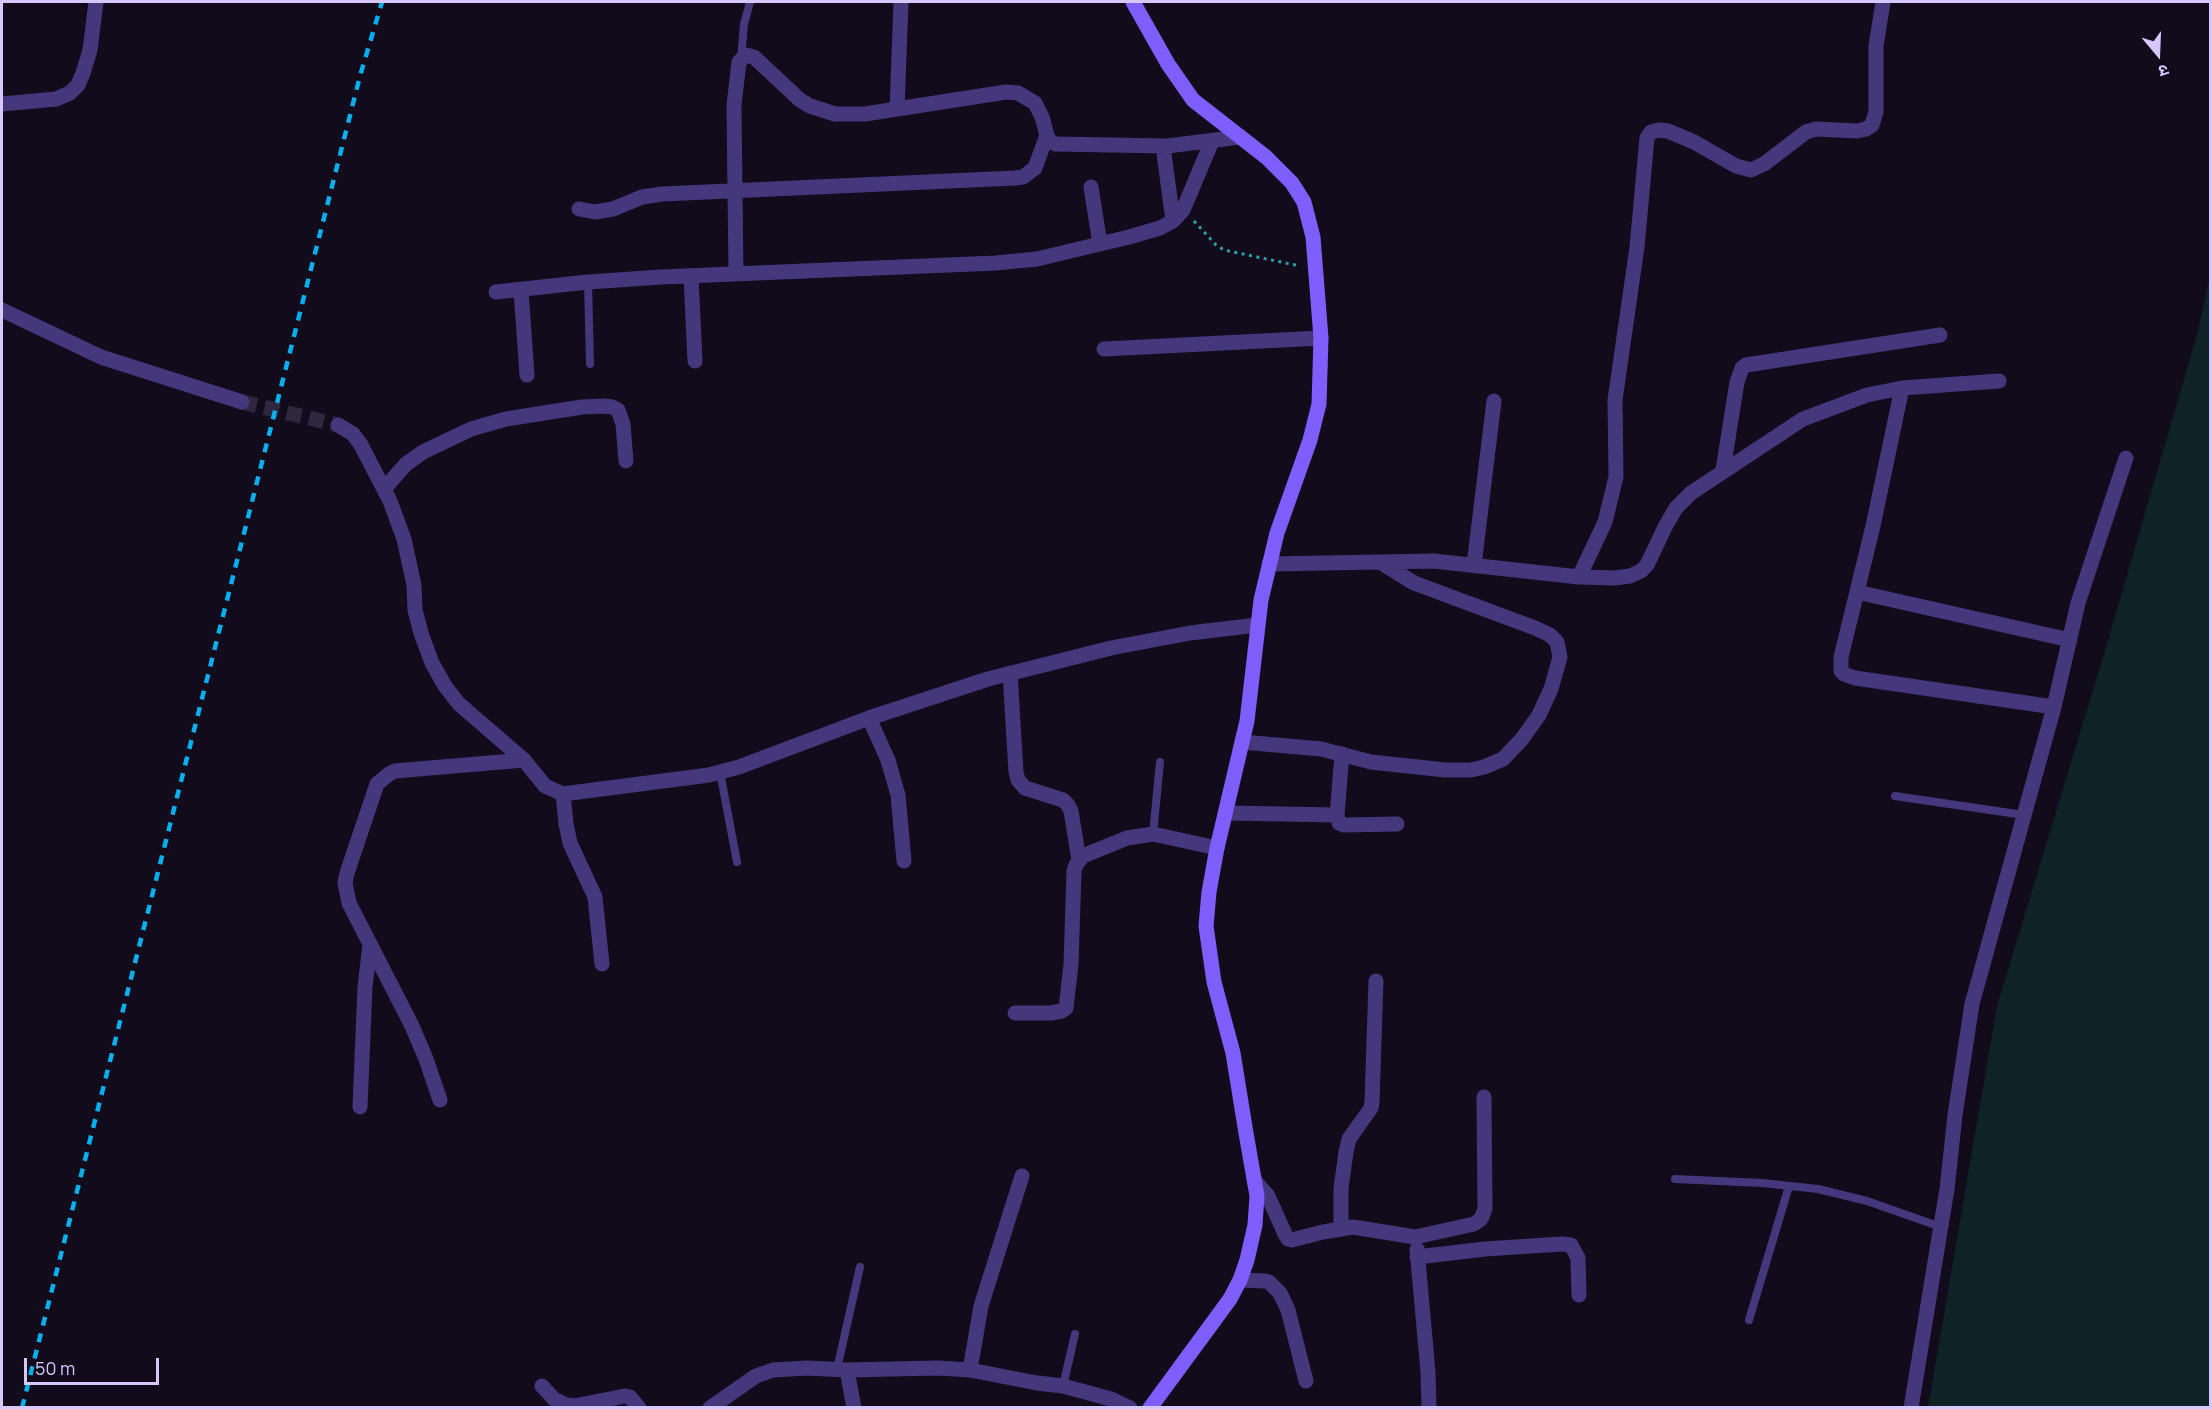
<!DOCTYPE html>
<meta charset="utf-8">
<style>
body{margin:0}
#map{position:relative;width:2212px;height:1409px;overflow:hidden;background:#110b1c;font-family:Manrope,"Noto Sans Devanagari",sans-serif}
canvas{display:block}
.frame{position:absolute;inset:0;border:3px solid #d7c7ff;pointer-events:none}
.north{position:absolute;left:2128px;top:24px;width:60px;height:60px;-webkit-text-stroke:4px #110b1c;paint-order:stroke;rotate:161deg;font-size:16px;font-weight:700;line-height:24px;text-align:center;color:#d7c7ff}
.north::after{content:'';display:block;margin:auto;width:21px;height:27px;background:#d7c7ff;clip-path:polygon(50% 0,100% 100%,50% 72%,0 100%)}
.scale{position:absolute;left:24px;top:1358px;width:135px;height:27px;box-sizing:border-box;border:3px solid #d7c7ff;border-top:0;padding-left:8px;font-size:18px;line-height:21px;white-space:nowrap;color:#d7c7ff;-webkit-text-stroke:4px #110b1c;paint-order:stroke}
</style>
<div id="map">
<canvas width="2212" height="1409"></canvas>
<div class="frame"></div>
<div class="north">उ</div>
<div class="scale">50 m</div>
</div>
<script>
const ctx = document.querySelector('canvas').getContext('2d');
ctx.lineJoin = 'round';
function paint(path, color) { ctx.fillStyle = color; ctx.fill(path, 'evenodd'); }
const poly = rows => new Path2D(rows.map(r => 'M' + r).join(''));
function trace(path, color, width, dash) { ctx.strokeStyle = color; ctx.lineWidth = width; ctx.lineCap = dash ? 'butt' : 'round'; ctx.setLineDash(dash || []); ctx.stroke(path); }
paint(poly([
 [2210,276,2210,1407,1928,1407,1997,1006,2104,654,2198,331]
]), '#0f2326');
trace(poly([
 [242,402,338,425]
]), '#2f273e', 15, [15, 8]);
trace(poly([
 [1194,221,1216,245,1224,250,1300,266]
]), '#2d9fac', 3, [3, 4.5]);
trace(poly([
 [741,59,744,24,750,2],
 [588,282,590,364],
 [720,772,737,862],
 [1895,796,2024,815],
 [1153,834,1160,762],
 [1675,1179,1762,1183,1818,1189,1867,1201,1941,1227],
 [1749,1320,1789,1186],
 [837,1369,860,1267],
 [1063,1386,1075,1334]
]), '#45377b', 8);
trace(poly([
 [2,104,56,99,70,93,78,85,83,73,90,50,96,2],
 [897,109,901,2],
 [1163,146,1173,221],
 [1091,187,1100,244],
 [579,209,595,212,613,209,642,197,662,194,1015,178,1023,177,1035,168,1047,135],
 [736,274,734,105,739,62,746,55,754,57,800,100,810,106,835,114,865,114,1006,92,1018,93,1035,103,1042,117,1048,139,1055,144,1167,146,1240,137],
 [691,276,695,361],
 [521,290,527,375],
 [496,292,588,282,661,277,996,263,1037,259,1129,237,1160,228,1173,221,1183,210,1212,141],
 [2,310,101,357,242,402],
 [1104,349,1321,338],
 [1902,388,1873,526,1841,657,1841,671,1844,674,1855,678,2054,707],
 [338,425,353,434,361,445,390,501,404,539,414,585,415,610,421,633,432,663,445,686,459,704,524,760,545,786,563,794,709,775,739,767,869,718,988,679,1111,648,1190,633,1257,625],
 [1723,470,1737,382,1742,368,1746,365,1940,335],
 [384,489,406,464,423,452,471,429,506,419,582,407,605,406,612,407,618,410,623,424,626,461],
 [1269,564,1434,561,1579,577,1614,578,1630,576,1641,571,1647,565,1665,527,1676,508,1691,493,1803,419,1867,395,1902,388,1999,381],
 [1474,565,1494,401],
 [1579,577,1605,522,1616,477,1615,400,1637,247,1647,138,1651,132,1659,130,1668,131,1694,142,1736,166,1751,170,1764,164,1806,132,1816,129,1857,131,1866,129,1872,125,1876,112,1876,46,1883,2],
 [1857,592,2070,640],
 [1010,673,1016,772,1018,780,1025,788,1063,800,1068,805,1071,811,1079,860],
 [869,718,888,760,898,795,904,861],
 [1242,742,1321,749,1371,762,1445,770,1471,770,1484,767,1503,759,1522,739,1539,715,1551,689,1560,657,1557,642,1550,635,1535,628,1414,583,1380,562],
 [1342,754,1337,815,1339,823,1344,825,1397,824],
 [563,794,566,824,570,843,595,897,602,964],
 [1226,813,1337,815],
 [1015,1013,1051,1013,1062,1011,1066,1008,1071,964,1074,871,1076,865,1083,856,1127,838,1153,834,1217,848],
 [440,1100,426,1059,412,1026,349,903,345,883,347,873,377,784,389,774,395,771,524,760],
 [360,1107,365,987,370,944],
 [1254,1180,1268,1196,1285,1234,1288,1239,1292,1240,1323,1232,1353,1227,1415,1237,1474,1224,1481,1219,1485,1209,1484,1097],
 [1341,1228,1341,1188,1346,1152,1349,1139,1371,1108,1372,1102,1376,981],
 [1417,1249,1428,1372,1429,1408],
 [1417,1257,1485,1249,1562,1244,1571,1245,1578,1258,1579,1295],
 [1240,1280,1265,1281,1269,1282,1280,1293,1288,1310,1306,1381],
 [847,1370,854,1408],
 [970,1370,981,1306,1022,1176],
 [542,1386,554,1399,566,1405,574,1406,625,1396,630,1397,639,1408],
 [710,1408,756,1376,773,1370,807,1368,847,1370,938,1368,970,1370,1037,1383,1063,1386,1111,1399,1130,1408],
 [1911,1408,1947,1189,1955,1115,1972,1004,2054,707,2078,603,2126,458]
]), '#45377b', 15);
trace(poly([
 [1133,2,1168,64,1193,100,1266,157,1292,183,1304,202,1313,237,1321,338,1319,404,1310,440,1277,533,1261,600,1247,721,1217,848,1209,892,1206,926,1214,982,1233,1053,1246,1133,1257,1196,1255,1225,1247,1260,1240,1280,1230,1299,1150,1408]
]), '#7e5ffe', 15);
trace(poly([
 [22,1408,360,76,382,2]
]), '#02b0f0', 4.5, [9, 8]);
</script>
